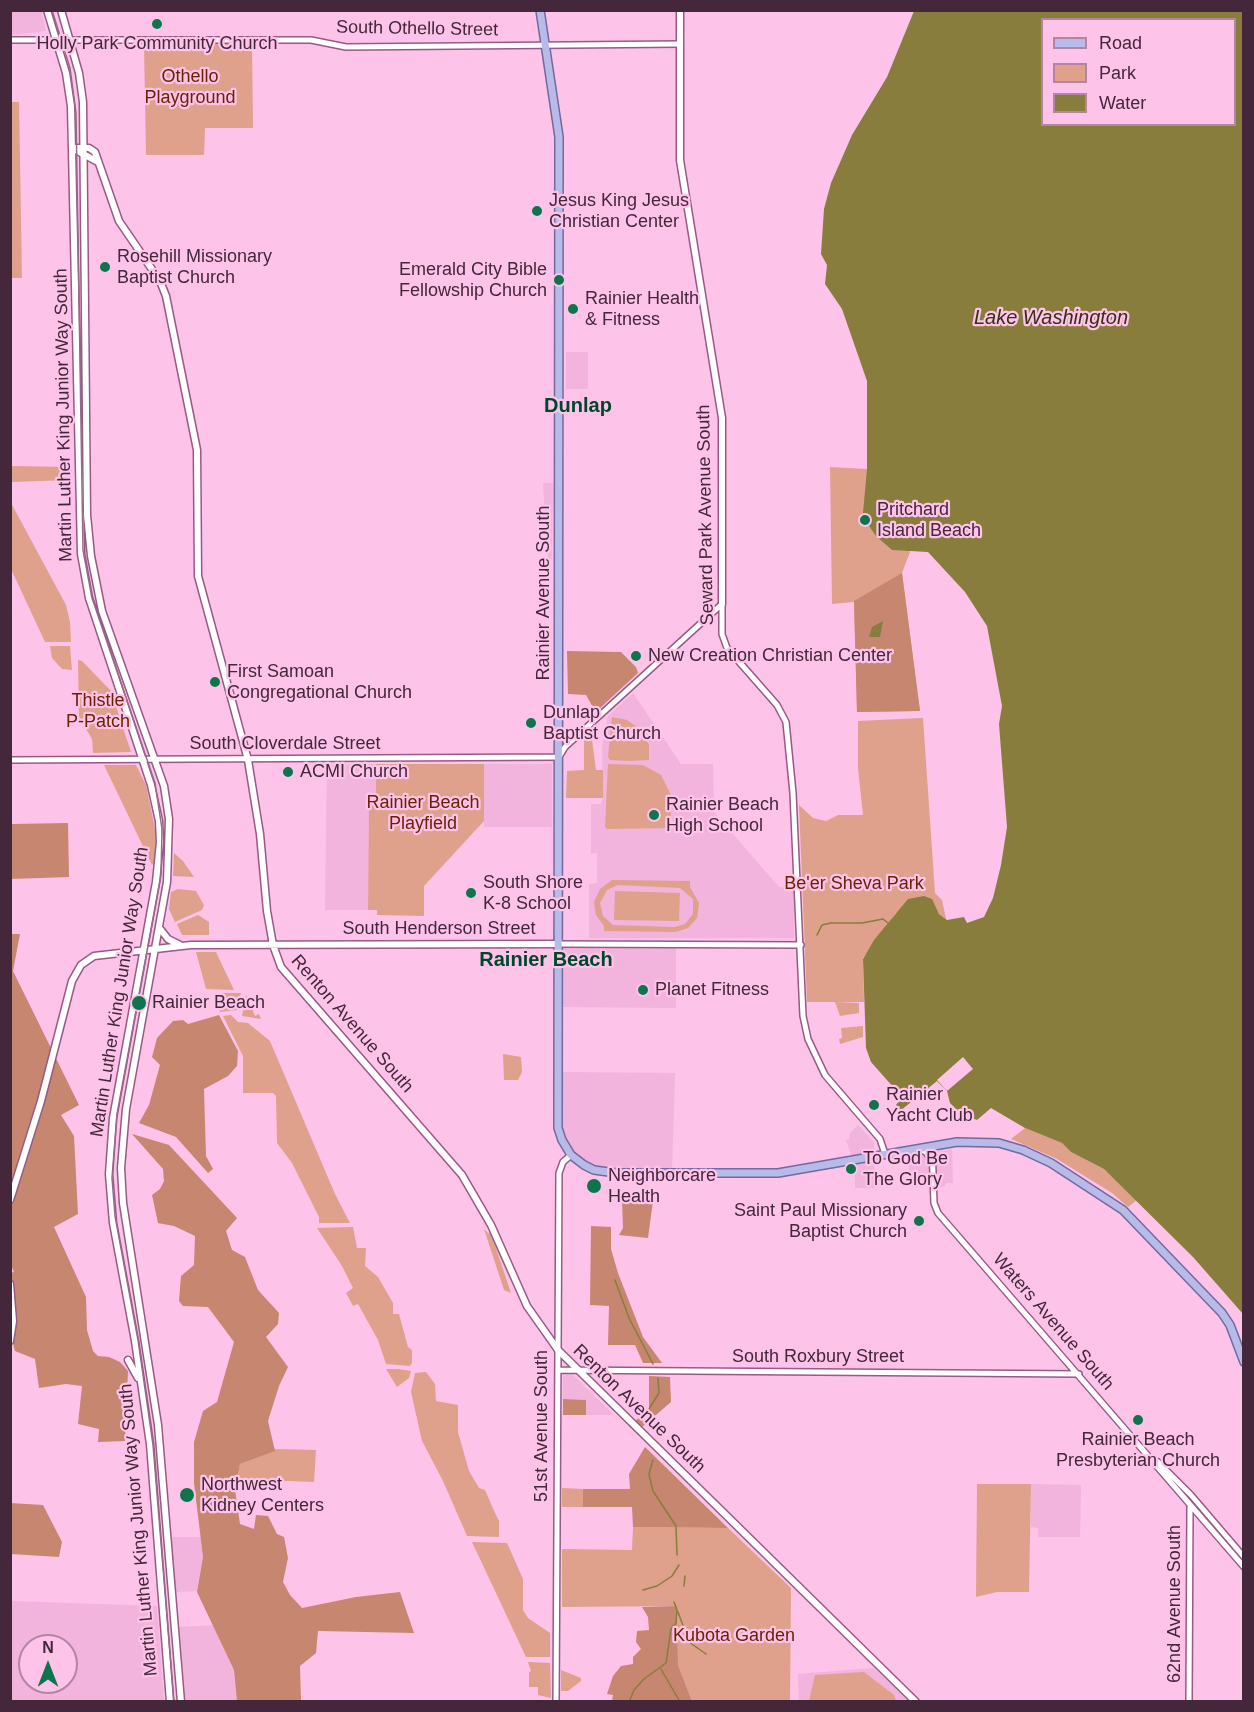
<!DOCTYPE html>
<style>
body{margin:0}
#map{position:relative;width:1254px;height:1712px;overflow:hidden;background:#fdc3e9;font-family:Helvetica,sans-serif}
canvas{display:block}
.frame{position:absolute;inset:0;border:12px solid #44273b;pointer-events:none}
.legend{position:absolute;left:1041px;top:18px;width:195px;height:108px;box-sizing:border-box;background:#fdc3e9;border:2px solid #b385a3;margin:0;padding:8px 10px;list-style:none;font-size:18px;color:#44273b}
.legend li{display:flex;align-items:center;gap:12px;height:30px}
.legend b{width:30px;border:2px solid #b385a3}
.north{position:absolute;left:18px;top:1634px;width:60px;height:60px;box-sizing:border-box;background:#fdc3e9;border:2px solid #b385a3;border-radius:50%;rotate:0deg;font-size:16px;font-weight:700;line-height:24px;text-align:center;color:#44273b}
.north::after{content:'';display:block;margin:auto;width:21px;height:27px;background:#0e744c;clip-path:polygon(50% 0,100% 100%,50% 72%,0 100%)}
</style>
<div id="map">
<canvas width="1254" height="1712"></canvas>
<div class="frame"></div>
<ul class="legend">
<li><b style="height:8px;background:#b8bbe7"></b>Road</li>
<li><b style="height:16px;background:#dfa18c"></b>Park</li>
<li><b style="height:16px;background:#887d3c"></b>Water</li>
</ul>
<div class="north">N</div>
</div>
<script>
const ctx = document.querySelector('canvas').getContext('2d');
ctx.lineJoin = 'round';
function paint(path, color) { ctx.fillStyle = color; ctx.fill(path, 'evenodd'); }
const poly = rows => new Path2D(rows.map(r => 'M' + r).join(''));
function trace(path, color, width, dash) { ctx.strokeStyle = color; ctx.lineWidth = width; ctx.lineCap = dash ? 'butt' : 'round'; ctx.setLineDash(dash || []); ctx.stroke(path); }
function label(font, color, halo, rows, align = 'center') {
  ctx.font = font + ' Helvetica,sans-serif'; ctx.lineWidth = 4.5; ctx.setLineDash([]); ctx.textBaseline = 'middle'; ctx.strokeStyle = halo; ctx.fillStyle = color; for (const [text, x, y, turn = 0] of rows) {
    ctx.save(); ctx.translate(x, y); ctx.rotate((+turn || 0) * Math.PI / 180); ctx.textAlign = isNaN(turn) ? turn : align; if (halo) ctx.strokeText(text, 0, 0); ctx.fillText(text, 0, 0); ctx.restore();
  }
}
paint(poly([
 [11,10,41,11,46,31,11,35],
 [566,352,588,352,588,389,566,389],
 [543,483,553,483,552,559,548,559],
 [633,693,681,764,713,764,714,812,779,887,794,888,794,938,589,938,589,884,597,883,597,853,591,854,591,804,601,804,603,798,602,746,608,716],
 [376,764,376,799,369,799,368,910,325,910,327,765],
 [484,764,552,764,552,827,484,827],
 [561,945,676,946,676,1008,562,1007],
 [561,1072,675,1073,672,1169,621,1171,593,1167,580,1158,569,1148,561,1127],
 [858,1125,874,1142,875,1188,855,1188,855,1166,846,1140,849,1139,850,1133],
 [952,1149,953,1183,946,1183,945,1186,940,1187,940,1180,908,1179,910,1157],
 [563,1375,573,1375,614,1415,586,1415,586,1400,563,1399],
 [1031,1484,1081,1485,1080,1537,1038,1537,1038,1528,1031,1527],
 [171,1537,201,1537,203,1557,197,1591,176,1592],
 [11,1601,157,1606,164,1701,11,1701],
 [30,1646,66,1646,66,1682,30,1682],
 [215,1625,234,1670,237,1701,185,1701,179,1627],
 [873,1668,907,1697,907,1702,799,1702,798,1674]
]), '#f2b3dc');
paint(poly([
 [144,44,252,44,253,128,205,128,204,155,146,155],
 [10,102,19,102,22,278,12,278,11,274],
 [11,466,72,467,71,480,11,482],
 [830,467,867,469,910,552,902,573,920,711,857,712,854,602,832,604],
 [10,501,66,605,70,622,71,642,45,642,11,569],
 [50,646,70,646,72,670,62,669,52,658],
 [78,660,82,661,111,691,131,752,93,753,92,739,79,717],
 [612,717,627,720,641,730,649,745,649,760,629,761,610,760,608,757],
 [923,718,935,893,942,900,946,919,939,914,931,899,896,913,863,958,864,1002,807,1002,799,805,813,818,826,821,838,815,863,815,858,768,858,721],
 [591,732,596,770,603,770,603,798,566,798,567,771,584,770,584,738],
 [376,764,484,764,484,821,424,886,424,916,377,915,377,910,368,910,369,799,376,799],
 [608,764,643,765,661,775,671,795,671,828,607,829,605,827],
 [104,765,136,765,146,785,156,833,155,862,152,865],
 [174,853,183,861,194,877,173,876],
 [612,880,690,881,690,887,699,903,697,918,688,928,675,932,604,931,604,926,596,915,594,902,600,889],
 [618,885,680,888,693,899,693,914,685,924,675,927,613,925,603,916,600,903,607,890],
 [178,889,196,891,204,905,202,910,175,922,169,909,171,892],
 [615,891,680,893,679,921,614,920],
 [198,915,209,922,209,935,182,935,177,924],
 [196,952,216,952,234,990,206,989],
 [215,993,241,993,237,1010,220,1012],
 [246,995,255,1016,259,1014,261,1019,242,1016],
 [835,1002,859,1003,859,1013,840,1016],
 [231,1015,238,1022,248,1023,270,1041,335,1194,350,1223,319,1223,319,1217,292,1163,277,1143,276,1096,273,1093,243,1093,243,1056,223,1016],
 [863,1026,863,1037,840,1044,839,1039,842,1038,841,1028],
 [503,1054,521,1057,522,1072,518,1080,504,1080],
 [1025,1128,1062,1143,1071,1152,1104,1169,1137,1200,1128,1207,1112,1193,1057,1159,1011,1139],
 [353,1227,357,1248,366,1248,365,1266,378,1277,393,1303,393,1314,399,1314,408,1347,412,1350,412,1363,410,1366,386,1364,378,1340,358,1304,353,1306,346,1293,353,1288,342,1266,317,1228],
 [484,1229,489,1234,489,1231,495,1242,512,1284,496,1248,511,1293,504,1290],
 [386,1369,398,1369,411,1371,409,1378,397,1387],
 [426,1372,435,1384,436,1401,458,1405,458,1432,469,1471,479,1488,485,1490,495,1513,499,1521,499,1537,467,1536,443,1481,422,1441,411,1392,415,1373],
 [274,1449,316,1450,314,1482,237,1479,240,1464,274,1451],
 [977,1484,1031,1484,1029,1592,997,1592,976,1597],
 [562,1488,583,1489,583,1507,562,1507],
 [633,1527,728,1528,791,1588,790,1701,692,1701,678,1665,677,1606,562,1607,562,1549,632,1550],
 [472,1542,507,1543,523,1579,523,1610,528,1618,550,1633,550,1657,526,1657],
 [528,1662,550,1663,551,1698,538,1695,538,1687,529,1687,529,1672,531,1671],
 [561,1670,581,1678,581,1681,568,1691,561,1691],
 [864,1672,894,1695,896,1701,809,1701,815,1675]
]), '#dfa18c');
paint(poly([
 [902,573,920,711,857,712,854,601],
 [567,651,621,652,636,667,638,673,599,709,594,709,586,695,568,694],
 [68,823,69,877,11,879,11,824],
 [11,934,20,934,13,971,79,1105,61,1115,74,1136,78,1214,54,1227,86,1297,87,1330,93,1351,98,1356,109,1357,120,1362,128,1371,125,1441,98,1442,99,1429,78,1424,82,1386,66,1384,39,1388,35,1359,15,1351,11,1336,10,1273,14,1272,11,1265],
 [219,1015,238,1051,237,1066,228,1076,204,1089,206,1156,213,1169,208,1173,176,1137,139,1123,149,1105,160,1065,152,1057,157,1038,173,1021,183,1020,188,1024],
 [132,1134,169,1145,237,1218,226,1231,232,1250,245,1257,258,1290,279,1313,278,1324,266,1337,288,1367,279,1386,268,1421,275,1451,240,1464,235,1490,240,1524,254,1529,256,1515,268,1516,277,1534,284,1537,288,1558,283,1582,290,1595,302,1608,356,1597,400,1592,414,1633,318,1631,316,1653,300,1666,301,1701,237,1701,234,1670,197,1592,203,1557,194,1483,194,1442,203,1411,217,1402,234,1342,208,1307,183,1306,179,1301,181,1276,194,1265,195,1236,174,1226,158,1223,152,1195,160,1189,164,1181,163,1169],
 [622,1199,653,1201,648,1238,619,1235,623,1228],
 [591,1226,611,1227,611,1249,618,1273,643,1337,662,1363,643,1363,635,1345,608,1345,609,1306,590,1305],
 [649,1376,670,1377,671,1402,642,1427,635,1421,649,1410],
 [563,1399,586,1400,586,1415,563,1415],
 [645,1447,728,1528,633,1527,632,1507,583,1507,583,1489,630,1489,629,1474],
 [10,1503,43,1505,62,1542,59,1557,11,1554],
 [677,1606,678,1665,692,1701,612,1701,613,1695,607,1694,613,1676,621,1666,633,1664,633,1657,641,1649,636,1642,637,1631,649,1630,648,1617,642,1607]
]), '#c7866f');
paint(poly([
 [914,11,1243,11,1243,1314,1193,1257,1104,1169,1071,1152,1062,1143,1025,1128,991,1108,977,1120,960,1113,950,1103,947,1091,937,1081,900,1111,896,1105,902,1097,871,1062,866,1048,863,959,874,940,908,899,924,896,932,899,939,914,947,920,964,917,967,923,984,917,993,898,1001,865,1007,827,999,724,1002,706,987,626,965,592,928,552,892,550,876,536,867,523,863,513,867,469,867,381,842,309,825,284,827,265,821,254,824,209,831,183,852,135,887,77],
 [1042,20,1234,20,1234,124,1042,124],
 [883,621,880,637,869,637,872,627]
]), '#887d3c');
paint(poly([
 [963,1057,973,1069,947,1091,937,1080]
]), '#fdc3e9');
trace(poly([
 [817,935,822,925,831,923,862,923,883,919,888,923],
 [615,1280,629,1318,653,1364],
 [648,1424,649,1409,659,1393,658,1378],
 [653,1460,649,1474,653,1491,676,1526,677,1555],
 [684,1586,685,1576],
 [643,1590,657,1586,672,1576,679,1565],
 [678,1612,689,1642,706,1654],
 [661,1669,680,1702],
 [629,1702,634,1690,644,1679,666,1663,671,1629,676,1623,677,1610,674,1602]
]), '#887d3c', 1.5);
const tertiary = poly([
 [10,40,311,40,346,47,680,44],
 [722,604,722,634,727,648,777,705,786,722,793,793,803,1016,808,1039,825,1075,880,1139,885,1154],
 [10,760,559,757,565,747,722,604],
 [559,944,801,945],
 [932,1146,934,1203,938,1213,1244,1567],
 [917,1149,926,1152,932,1161],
 [558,1370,1079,1374],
 [1158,1462,1191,1495,1244,1557],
 [556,1702,559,1173,563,1162,571,1155],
 [1189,1702,1190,1507]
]);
const secondary = poly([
 [47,10,66,73,71,106,81,554,89,598,151,785,159,821,160,842,156,882,113,1118,109,1174,113,1223,135,1341,150,1444,170,1702],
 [61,10,79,73,83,102,87,515,91,556,102,611,164,786,169,819,167,882,126,1109,121,1168,123,1203,158,1425,181,1702],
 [680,10,680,160,722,418,722,604],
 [72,148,89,148,95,152,119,221,160,281,166,296,197,450,198,576,248,760,260,834,267,911,273,945,281,967,462,1175,491,1225,527,1306,558,1350,916,1702],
 [72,148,98,162],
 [161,930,168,939,180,945],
 [10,1200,41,1101,72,981,81,965,94,956,191,945,559,944],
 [10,1284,13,1321,10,1341],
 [128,1360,138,1378]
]);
const primary = poly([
 [540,10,559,137,558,1108,558,1128,562,1140,571,1155,584,1165,594,1170,616,1173,778,1173,957,1142,999,1143,1023,1150,1051,1163,1123,1210,1222,1313,1230,1325,1244,1362]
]);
trace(tertiary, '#995985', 8);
trace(secondary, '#995985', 9);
trace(primary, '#716aa0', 10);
trace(tertiary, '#fff', 5);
trace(secondary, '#fff', 6);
trace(primary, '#b8bbe7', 7);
trace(poly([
 [52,10,70,68,76,113,83,550,92,598,155,783,162,829,161,875,117,1114,112,1178,115,1216,138,1340,153,1445,174,1702]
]), '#966c88', 1.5);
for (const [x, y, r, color] of [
 [157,24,6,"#0e744c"],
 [537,211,6,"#0e744c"],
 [105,267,6,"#0e744c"],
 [559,280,6,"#0e744c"],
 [573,309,6,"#0e744c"],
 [865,520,6,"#0e744c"],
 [636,656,6,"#0e744c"],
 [215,682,6,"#0e744c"],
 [531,723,6,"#0e744c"],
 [288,772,6,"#0e744c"],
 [654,815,6,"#0e744c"],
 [471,893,6,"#0e744c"],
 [643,990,6,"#0e744c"],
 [139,1003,8,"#0e744c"],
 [874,1105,6,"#0e744c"],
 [851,1169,6,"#0e744c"],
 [594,1186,8,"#0e744c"],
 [919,1221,6,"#0e744c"],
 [1138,1420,6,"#0e744c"],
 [187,1495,8,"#0e744c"]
]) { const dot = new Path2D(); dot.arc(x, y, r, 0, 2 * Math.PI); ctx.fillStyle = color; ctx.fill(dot); trace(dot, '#fdc3e9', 2); }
label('18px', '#44273b', '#fdc3e9', [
 ["South Othello Street",417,29,1],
 ["Martin Luther King Junior Way South",64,415,-91],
 ["Seward Park Avenue South",706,515,-91],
 ["Rainier Avenue South",544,593,-90],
 ["South Cloverdale Street",285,744],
 ["South Henderson Street",439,929],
 ["Martin Luther King Junior Way South",120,992,-81],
 ["Renton Avenue South",352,1024,49],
 ["Waters Avenue South",1053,1322,49],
 ["South Roxbury Street",818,1357],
 ["Renton Avenue South",639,1409,44],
 ["51st Avenue South",542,1426,-90],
 ["Martin Luther King Junior Way South",139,1530,-95],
 ["62nd Avenue South",1175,1604,-90]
]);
label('18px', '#44273b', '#fdc3e9', [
 ["Holly Park Community Church",157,44,"center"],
 ["Jesus King Jesus",549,201],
 ["Christian Center",549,222],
 ["Rosehill Missionary",117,257],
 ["Baptist Church",117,278],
 ["Emerald City Bible",547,270,"right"],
 ["Fellowship Church",547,291,"right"],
 ["Rainier Health",585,299],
 ["& Fitness",585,320],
 ["Pritchard",877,510],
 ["Island Beach",877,531],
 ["New Creation Christian Center",648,656],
 ["First Samoan",227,672],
 ["Congregational Church",227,693],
 ["Dunlap",543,713],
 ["Baptist Church",543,734],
 ["ACMI Church",300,772],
 ["Rainier Beach",666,805],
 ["High School",666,826],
 ["South Shore",483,883],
 ["K-8 School",483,904],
 ["Planet Fitness",655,990],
 ["Rainier Beach",152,1003],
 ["Rainier",886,1095],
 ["Yacht Club",886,1116],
 ["To God Be",863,1159],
 ["The Glory",863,1180],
 ["Neighborcare",608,1176],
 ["Health",608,1197],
 ["Saint Paul Missionary",907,1211,"right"],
 ["Baptist Church",907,1232,"right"],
 ["Rainier Beach",1138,1440,"center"],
 ["Presbyterian Church",1138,1461,"center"],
 ["Northwest",201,1485],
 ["Kidney Centers",201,1506]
], 'left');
label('18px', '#6e2000', '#fdc3e9', [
 ["Othello",190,77],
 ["Playground",190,98],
 ["Thistle",98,701],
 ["P-Patch",98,722],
 ["Rainier Beach",423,803],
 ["Playfield",423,824],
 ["Be'er Sheva Park",854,884],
 ["Kubota Garden",734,1636]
]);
label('italic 20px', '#363113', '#fdc3e9', [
 ["Lake Washington",1051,318]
]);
label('bold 20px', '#00462b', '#fdc3e9', [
 ["Dunlap",578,406],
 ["Rainier Beach",546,960]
]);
</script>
